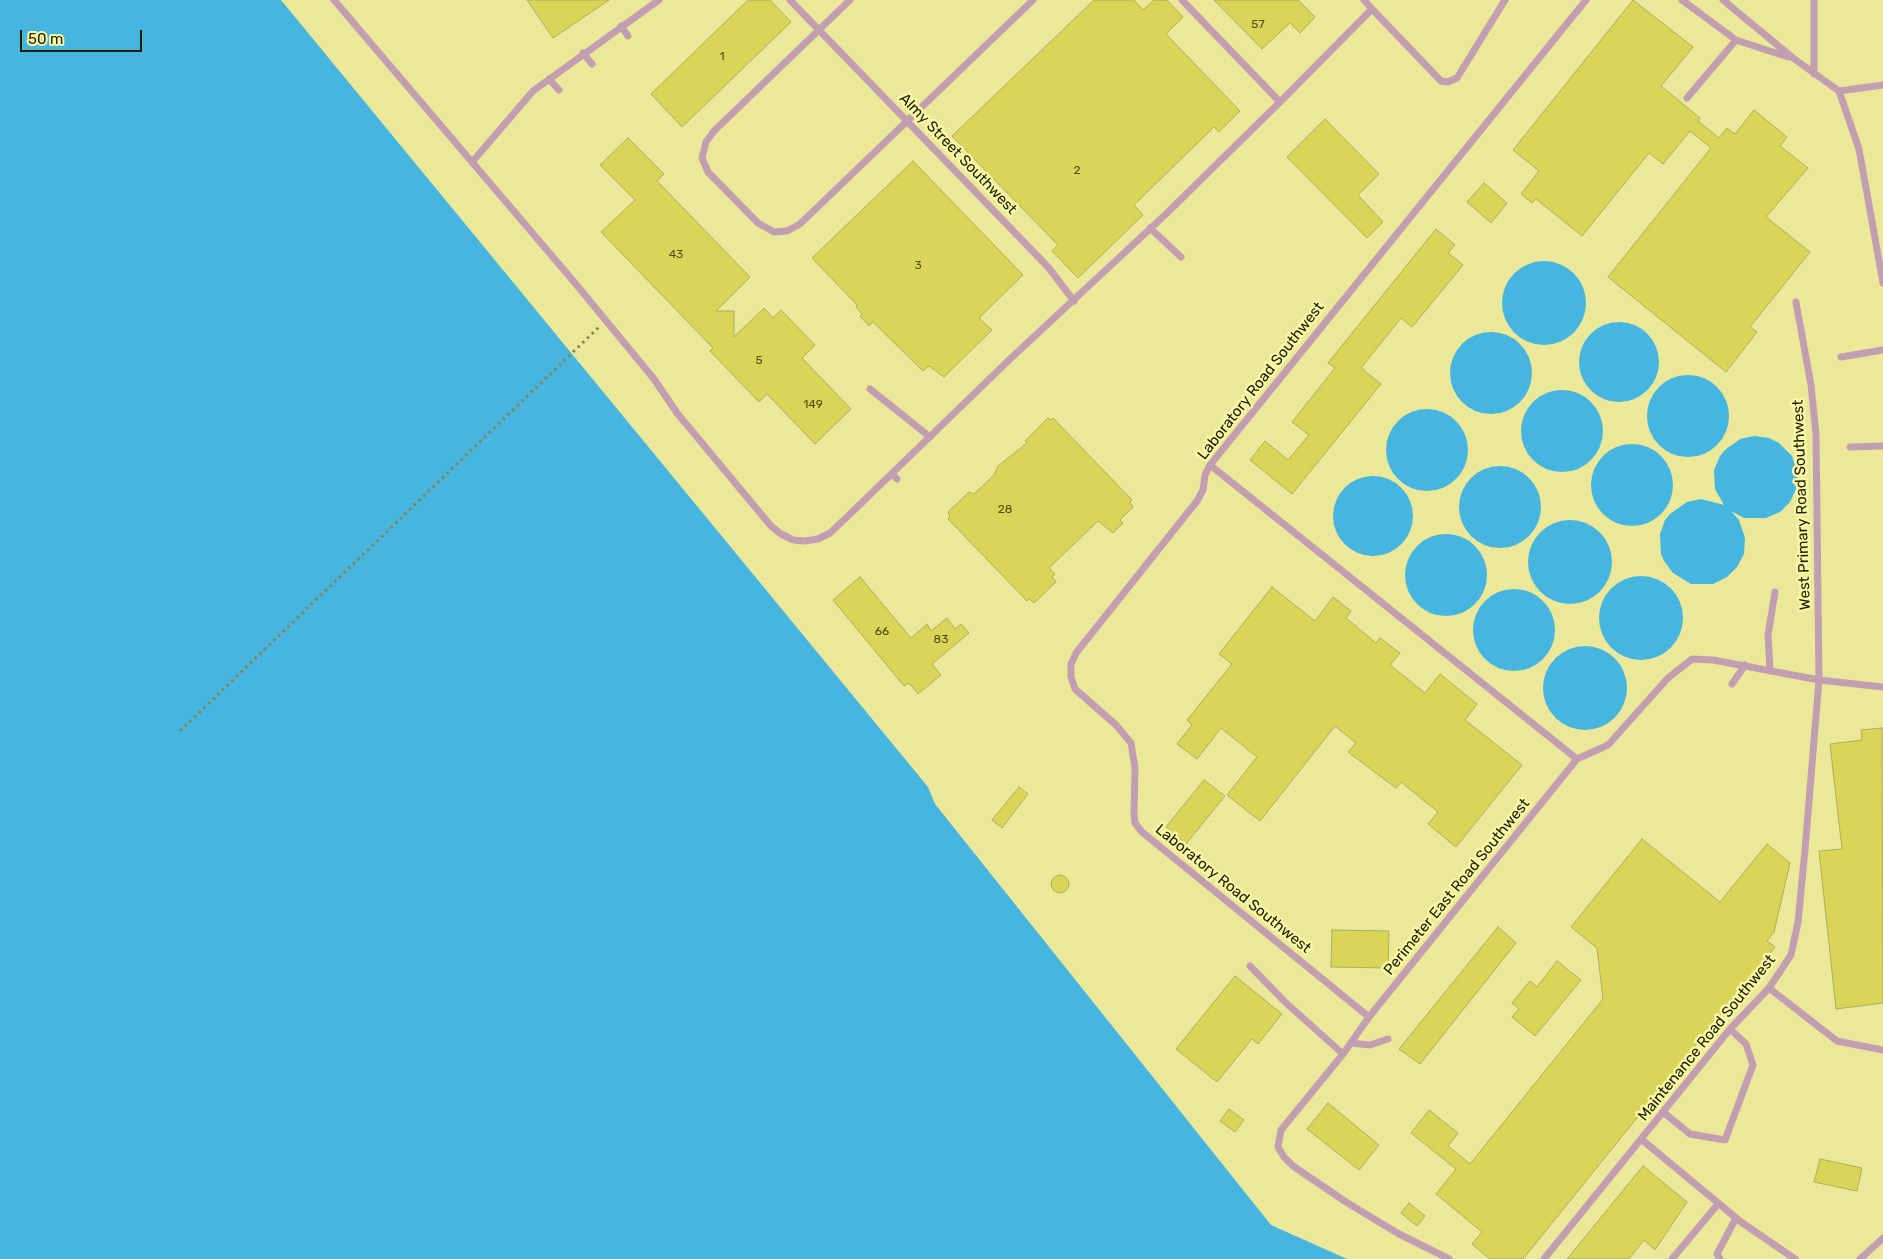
<!DOCTYPE html>
<style>
body{margin:0}
#map{position:relative;width:1883px;height:1259px;overflow:hidden;background:#ebe999;font-family:Rubik,sans-serif}
canvas{display:block}
.scale{position:absolute;left:20px;top:30px;width:122px;height:22px;box-sizing:border-box;border:2px solid #212000;border-top:0;padding-left:6px;font-size:15px;line-height:18px;white-space:nowrap;color:#212000;-webkit-text-stroke:4px #f8f7a5;paint-order:stroke}
</style>
<div id="map">
<canvas width="1883" height="1259"></canvas>
<div class="scale">50 m</div>
</div>
<script>
const ctx = document.querySelector('canvas').getContext('2d');
ctx.lineJoin = 'round';
function paint(path, color) { ctx.fillStyle = color; ctx.fill(path, 'evenodd'); }
const poly = rows => new Path2D(rows.map(r => 'M' + r).join(''));
function trace(path, color, width, dash) { ctx.strokeStyle = color; ctx.lineWidth = width; ctx.lineCap = dash ? 'butt' : 'round'; ctx.setLineDash(dash || []); ctx.stroke(path); }
function label(font, color, halo, rows, align = 'center') {
  ctx.font = font + ' Rubik,sans-serif'; ctx.lineWidth = 5; ctx.setLineDash([]); ctx.textBaseline = 'middle'; ctx.strokeStyle = halo; ctx.fillStyle = color; for (const [text, x, y, turn = 0] of rows) {
    ctx.save(); ctx.translate(x, y); ctx.rotate((+turn || 0) * Math.PI / 180); ctx.textAlign = isNaN(turn) ? turn : align; if (halo) ctx.strokeText(text, 0, 0); ctx.fillText(text, 0, 0); ctx.restore();
  }
}
paint(poly([
 [0,0,281,0,928,787,935,804,1271,1225,1347,1259,0,1259],
 '1502 303a42 42 0 1 1 84 0a42 42 0 1 1-84 0Z',
 '1579 362a40 40 0 1 1 80 0a40 40 0 1 1-80 0Z',
 '1450 373a41 41 0 1 1 82 0a41 41 0 1 1-82 0Z',
 '1647 416a41 41 0 1 1 82 0a41 41 0 1 1-82 0Z',
 '1521 431a41 41 0 1 1 82 0a41 41 0 1 1-82 0Z',
 '1386 450a41 41 0 1 1 82 0a41 41 0 1 1-82 0Z',
 [1754,436,1769,438,1779,443,1792,456,1798,474,1796,489,1790,502,1780,512,1766,518,1744,518,1731,511,1739,520,1745,538,1744,554,1737,567,1727,577,1713,584,1691,584,1673,573,1664,561,1661,554,1660,534,1665,520,1670,514,1687,502,1701,499,1724,505,1715,489,1714,470,1720,456,1725,450,1740,439],
 '1591 485a41 41 0 1 1 82 0a41 41 0 1 1-82 0Z',
 '1459 507a41 41 0 1 1 82 0a41 41 0 1 1-82 0Z',
 '1333 516a40 40 0 1 1 80 0a40 40 0 1 1-80 0Z',
 '1528 562a42 42 0 1 1 84 0a42 42 0 1 1-84 0Z',
 '1405 575a41 41 0 1 1 82 0a41 41 0 1 1-82 0Z',
 '1599 618a42 42 0 1 1 84 0a42 42 0 1 1-84 0Z',
 '1473 630a41 41 0 1 1 82 0a41 41 0 1 1-82 0Z',
 '1543 688a42 42 0 1 1 84 0a42 42 0 1 1-84 0Z'
]), '#46b5df');
const building = poly([
 [527,0,609,0,553,38,527,0],
 [748,0,770,0,791,22,682,127,651,94,748,0],
 [1094,0,1134,0,1143,10,1154,0,1167,0,1183,17,1166,34,1240,111,1219,132,1214,127,1134,205,1143,215,1078,278,1052,251,1058,245,952,136,1094,0],
 [1214,0,1298,0,1315,17,1300,33,1290,23,1262,49,1214,0],
 [1633,0,1693,47,1661,86,1700,118,1698,121,1719,138,1727,128,1735,134,1754,110,1787,137,1780,146,1808,168,1766,217,1810,252,1750,327,1757,332,1726,372,1608,277,1711,148,1690,131,1663,164,1649,153,1582,236,1536,199,1532,203,1521,194,1539,171,1513,150,1633,0],
 [1325,119,1379,174,1358,195,1383,222,1367,238,1287,157,1325,119],
 [628,138,664,174,657,181,750,277,716,311,734,311,734,337,764,308,773,318,781,310,815,345,802,358,851,409,815,444,767,394,759,402,710,351,713,348,601,232,635,200,600,165,628,138],
 [913,161,1023,275,979,318,992,330,944,377,929,366,923,371,873,322,869,326,860,316,862,314,856,307,857,305,812,258,913,161],
 [1484,183,1507,203,1491,223,1467,202,1484,183],
 [1436,229,1455,245,1448,253,1463,265,1412,327,1401,318,1361,368,1381,384,1292,494,1250,460,1265,441,1288,460,1309,435,1292,422,1335,368,1328,363,1436,229],
 [1048,418,1051,420,1053,418,1132,500,1130,502,1133,507,1120,520,1123,523,1113,533,1098,521,1049,568,1055,574,1052,577,1056,582,1034,603,1029,599,1027,601,948,519,950,517,948,512,969,492,974,494,994,475,998,466,1027,443,1025,441,1048,418],
 [860,577,911,638,927,624,931,631,947,618,955,629,961,624,969,633,932,664,941,675,918,694,909,683,904,686,833,600,860,577],
 [1272,587,1315,621,1333,597,1351,611,1346,618,1376,643,1380,638,1400,653,1390,665,1425,693,1440,674,1477,704,1465,720,1522,765,1456,847,1428,824,1438,812,1401,782,1396,788,1348,752,1356,743,1335,726,1260,821,1227,795,1257,757,1221,728,1197,759,1177,744,1192,725,1187,720,1232,664,1219,654,1272,587],
 [1882,728,1883,1003,1836,1009,1819,851,1842,849,1830,744,1862,740,1861,730,1882,728],
 [1204,780,1225,796,1186,844,1166,827,1204,780],
 [1019,787,1028,794,1002,828,992,820,1019,787],
 [1642,839,1720,902,1767,844,1790,863,1774,932,1767,941,1775,947,1523,1259,1490,1259,1472,1244,1482,1232,1436,1194,1456,1169,1411,1133,1429,1110,1458,1133,1448,1146,1470,1164,1603,999,1597,948,1571,927,1642,839],
 '1051 884a9 9 0 1 1 18 0a9 9 0 1 1-18 0Z',
 [1498,927,1516,943,1420,1064,1399,1049,1498,927],
 [1332,930,1389,931,1388,968,1331,967,1332,930],
 [1557,961,1581,980,1535,1036,1512,1017,1519,1009,1512,1003,1530,981,1537,987,1557,961],
 [1235,976,1282,1014,1258,1044,1252,1039,1217,1082,1176,1049,1235,976],
 [1328,1103,1379,1145,1359,1170,1307,1129,1328,1103],
 [1229,1109,1244,1120,1235,1132,1220,1121,1229,1109],
 [1820,1159,1862,1168,1857,1191,1814,1182,1820,1159],
 [1643,1166,1687,1202,1655,1250,1644,1240,1629,1259,1567,1259,1643,1166],
 [1409,1203,1425,1216,1417,1226,1401,1213,1409,1203]
]);
paint(building, '#d9d558');
trace(building, '#afad5e', 1);
trace(poly([
 [180,731,599,327]
]), '#86854d', 3, [2.5, 4]);
trace(poly([
 [334,0,575,283,654,379,677,413,771,526,781,534,793,540,805,541,818,539,830,533,848,516,1009,360,1166,214,1280,102,1182,0],
 [790,0,1048,267,1074,301],
 [850,0,714,131,706,142,702,158,708,172,758,223,774,232,787,231,800,224,1033,0],
 [1682,0,1736,40,1788,57],
 [1723,0,1793,58,1839,91],
 [1372,9,1441,81,1448,82,1457,78,1505,0],
 [621,26,628,36],
 [583,53,592,64],
 [1814,74,1814,0],
 [549,79,559,90],
 [1839,91,1859,149,1883,283],
 [1839,91,1883,85],
 [1687,98,1736,40],
 [1280,102,1372,9,1364,0],
 [473,161,533,91,659,0],
 [1150,228,1181,257],
 [1841,357,1883,350],
 [870,389,930,437],
 [1850,447,1883,446],
 [1210,465,1577,759],
 [892,474,897,479],
 [1770,670,1768,635,1775,592],
 [1732,684,1745,665],
 [1250,966,1285,1002,1343,1054],
 [1769,988,1837,1041,1883,1050],
 [1369,1017,1142,832,1135,823,1134,814,1135,768,1131,743,1116,725,1075,689,1071,677,1071,664,1076,653,1197,501,1203,490,1205,475,1210,465,1586,0],
 [1351,1043,1370,1045,1388,1039],
 [1663,1112,1690,1134,1725,1140,1753,1065,1746,1044,1730,1029],
 [1641,1139,1741,1222,1795,1259],
 [1449,1259,1399,1234,1346,1202,1293,1166,1284,1157,1278,1147,1281,1130,1343,1054,1369,1017,1577,759,1608,745,1668,678,1692,659,1713,660,1819,680,1883,687],
 [1544,1259,1730,1029,1769,988,1791,955,1798,922,1805,850,1819,680,1816,434,1811,385,1796,302],
 [1672,1259,1718,1204],
 [1720,1259,1717,1254,1736,1218],
 [1860,1259,1883,1238]
]), '#c19fb0', 7);
label('12px', '#4f4d16', null, [
 ["57",1258,25],
 ["1",722,57],
 ["2",1077,171],
 ["43",676,255],
 ["3",918,266],
 ["5",759,361],
 ["149",813,405],
 ["28",1005,510],
 ["66",882,632],
 ["83",941,640]
]);
label('15px', '#212000', '#f8f7a5', [
 ["Almy Street Southwest",958,154,46],
 ["Laboratory Road Southwest",1261,381,-52],
 ["West Primary Road Southwest",1802,505,-92],
 ["Perimeter East Road Southwest",1457,887,-51],
 ["Laboratory Road Southwest",1233,889,39],
 ["Maintenance Road Southwest",1707,1038,-51]
]);
</script>
